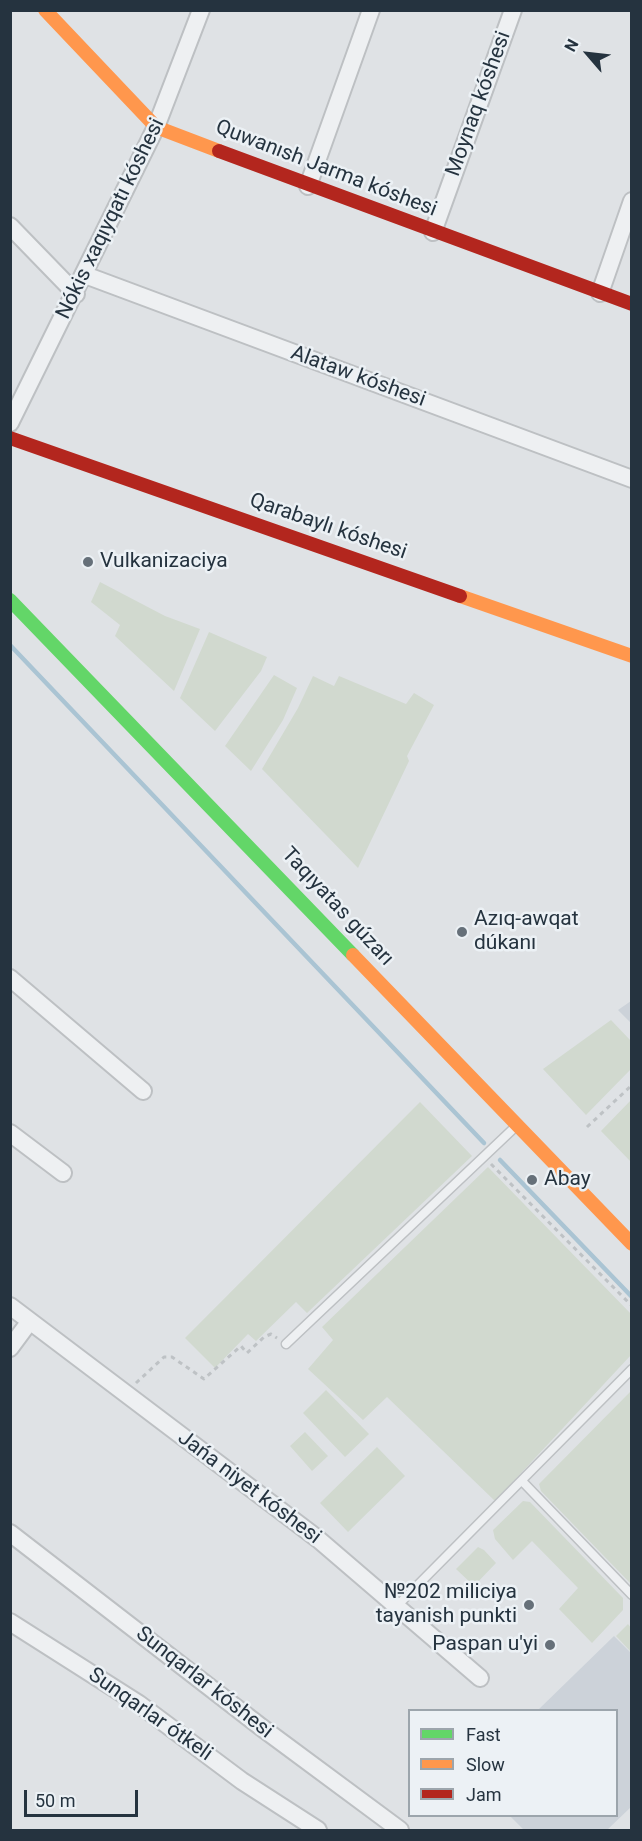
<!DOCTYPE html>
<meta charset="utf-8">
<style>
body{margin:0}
#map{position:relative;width:642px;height:1841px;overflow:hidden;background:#dfe2e5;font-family:Roboto,sans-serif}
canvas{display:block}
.frame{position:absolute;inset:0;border:12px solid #25333f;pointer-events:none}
.legend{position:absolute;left:408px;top:1709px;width:210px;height:108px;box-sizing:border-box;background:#ecf1f5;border:2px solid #9ca5ac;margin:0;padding:8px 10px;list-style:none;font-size:18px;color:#25333f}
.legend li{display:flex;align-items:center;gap:12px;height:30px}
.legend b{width:30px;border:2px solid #9ca5ac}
.north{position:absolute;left:558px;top:24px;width:60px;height:60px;-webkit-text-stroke:4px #ecf1f5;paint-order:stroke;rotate:298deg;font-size:16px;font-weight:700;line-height:24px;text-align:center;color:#25333f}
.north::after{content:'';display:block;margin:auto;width:21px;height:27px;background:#25333f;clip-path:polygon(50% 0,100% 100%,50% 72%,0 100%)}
.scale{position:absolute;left:24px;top:1790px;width:114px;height:27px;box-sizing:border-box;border:3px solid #25333f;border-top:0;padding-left:8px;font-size:18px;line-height:21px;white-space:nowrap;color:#25333f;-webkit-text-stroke:4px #ecf1f5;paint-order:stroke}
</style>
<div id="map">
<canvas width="642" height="1841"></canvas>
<div class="frame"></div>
<ul class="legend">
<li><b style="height:8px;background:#63d668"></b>Fast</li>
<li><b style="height:8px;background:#ff974d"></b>Slow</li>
<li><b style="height:8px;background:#b3261e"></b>Jam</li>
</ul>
<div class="north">N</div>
<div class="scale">50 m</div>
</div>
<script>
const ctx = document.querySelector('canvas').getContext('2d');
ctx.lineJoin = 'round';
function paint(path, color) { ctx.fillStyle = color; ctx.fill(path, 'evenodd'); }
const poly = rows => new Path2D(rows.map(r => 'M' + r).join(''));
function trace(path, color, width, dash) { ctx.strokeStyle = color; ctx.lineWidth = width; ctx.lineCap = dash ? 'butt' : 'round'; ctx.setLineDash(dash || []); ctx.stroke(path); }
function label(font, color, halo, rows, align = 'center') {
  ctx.font = font + ' Roboto,sans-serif'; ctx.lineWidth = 5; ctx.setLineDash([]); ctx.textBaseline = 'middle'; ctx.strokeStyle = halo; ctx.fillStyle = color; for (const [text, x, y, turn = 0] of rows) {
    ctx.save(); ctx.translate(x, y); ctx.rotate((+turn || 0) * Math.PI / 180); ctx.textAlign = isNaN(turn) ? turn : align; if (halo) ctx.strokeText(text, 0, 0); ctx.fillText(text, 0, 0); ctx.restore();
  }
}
paint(poly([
 [631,1001,631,1023,618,1010],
 [614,1636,631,1653,631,1807,607,1830,524,1830,510,1816,616,1816,616,1710,538,1710]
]), '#ccd2d9');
paint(poly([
 [100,582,165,616,200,629,174,691,115,636,120,625,91,602],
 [209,632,267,657,261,671,215,731,180,698],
 [274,675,297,688,283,720,251,771,225,746],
 [313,676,334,686,339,676,406,704,414,693,434,705,407,756,409,761,358,868,262,769,298,708],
 [611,1020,631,1041,631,1069,586,1115,543,1069],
 [631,1100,631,1162,601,1131],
 [420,1102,472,1156,307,1313,296,1302,256,1341,248,1334,215,1368,185,1338],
 [488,1167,632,1315,631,1355,495,1501,387,1397,363,1420,308,1369,333,1340,322,1327],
 [326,1390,369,1434,345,1457,303,1413],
 [631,1391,631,1584,541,1491,539,1484],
 [305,1432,328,1456,312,1471,290,1446],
 [377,1447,405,1476,348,1532,320,1503],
 [523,1501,530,1502,623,1598,623,1610,592,1643,559,1609,578,1588,532,1541,513,1560,495,1539,493,1530],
 [478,1547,484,1550,496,1563,474,1586,456,1569],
 [628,1624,631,1628,631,1652,616,1636]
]), '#d1d9cf');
trace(poly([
 [10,645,484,1143],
 [500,1160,632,1297]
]), '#aac4d3', 4.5);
const lane = poly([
 [286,1344,513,1129],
 [522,1481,632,1595],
 [396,1607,632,1369]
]);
const street = poly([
 [308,186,371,10],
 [10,226,76,294],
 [433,232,513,10],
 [85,275,632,479],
 [600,293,632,201],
 [10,423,156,127,201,10],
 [10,978,143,1091],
 [10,1133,63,1173],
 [10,1306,318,1539,480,1678],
 [10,1348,30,1321],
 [10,1533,261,1727,400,1830],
 [10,1622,139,1704,242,1781,318,1830]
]);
trace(lane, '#bdc0c3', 11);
trace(street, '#bdc0c3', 20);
trace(poly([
 [587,1127,632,1085],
 [491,1164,632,1306],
 [136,1383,164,1357,172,1357,204,1379,241,1346,247,1353,264,1337,271,1334,277,1338]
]), '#bec2c5', 3, [4.5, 4.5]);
trace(lane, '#eef0f2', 8);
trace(street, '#eef0f2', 16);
trace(poly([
 [10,600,353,955]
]), '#63d668', 14);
trace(poly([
 [45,10,156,127,219,151],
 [460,596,632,656],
 [353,955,632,1244]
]), '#ff974d', 14);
trace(poly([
 [219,151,632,304],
 [10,438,460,596]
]), '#b3261e', 14);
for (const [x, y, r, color] of [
 [88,562,6,"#667079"],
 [462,932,6,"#667079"],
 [532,1180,6,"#667079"],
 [529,1605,6,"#667079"],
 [550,1645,6,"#667079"]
]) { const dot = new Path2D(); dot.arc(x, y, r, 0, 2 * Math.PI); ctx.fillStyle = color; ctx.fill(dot); trace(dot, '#ecf1f5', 2); }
label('21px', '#25333f', '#ecf1f5', [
 ["Moynaq kóshesi",479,104,-70],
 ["Quwanısh Jarma kóshesi",326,169,21],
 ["Nókis xaqıyqatı kóshesi",111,219,-64],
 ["Alataw kóshesi",358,377,20],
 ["Qarabaylı kóshesi",328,527,19],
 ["Taqıyatas gúzarı",337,907,47],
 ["Jańa niyet kóshesi",249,1488,37],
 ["Sunqarlar kóshesi",204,1683,38],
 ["Sunqarlar ótkeli",150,1715,35]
]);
label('21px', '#25333f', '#ecf1f5', [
 ["Vulkanizaciya",100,562],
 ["Azıq-awqat",474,920],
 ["dúkanı",474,944],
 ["Abay",544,1180],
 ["№202 miliciya",517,1593,"right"],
 ["tayanish punkti",517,1617,"right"],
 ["Paspan u'yi",538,1645,"right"]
], 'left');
</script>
